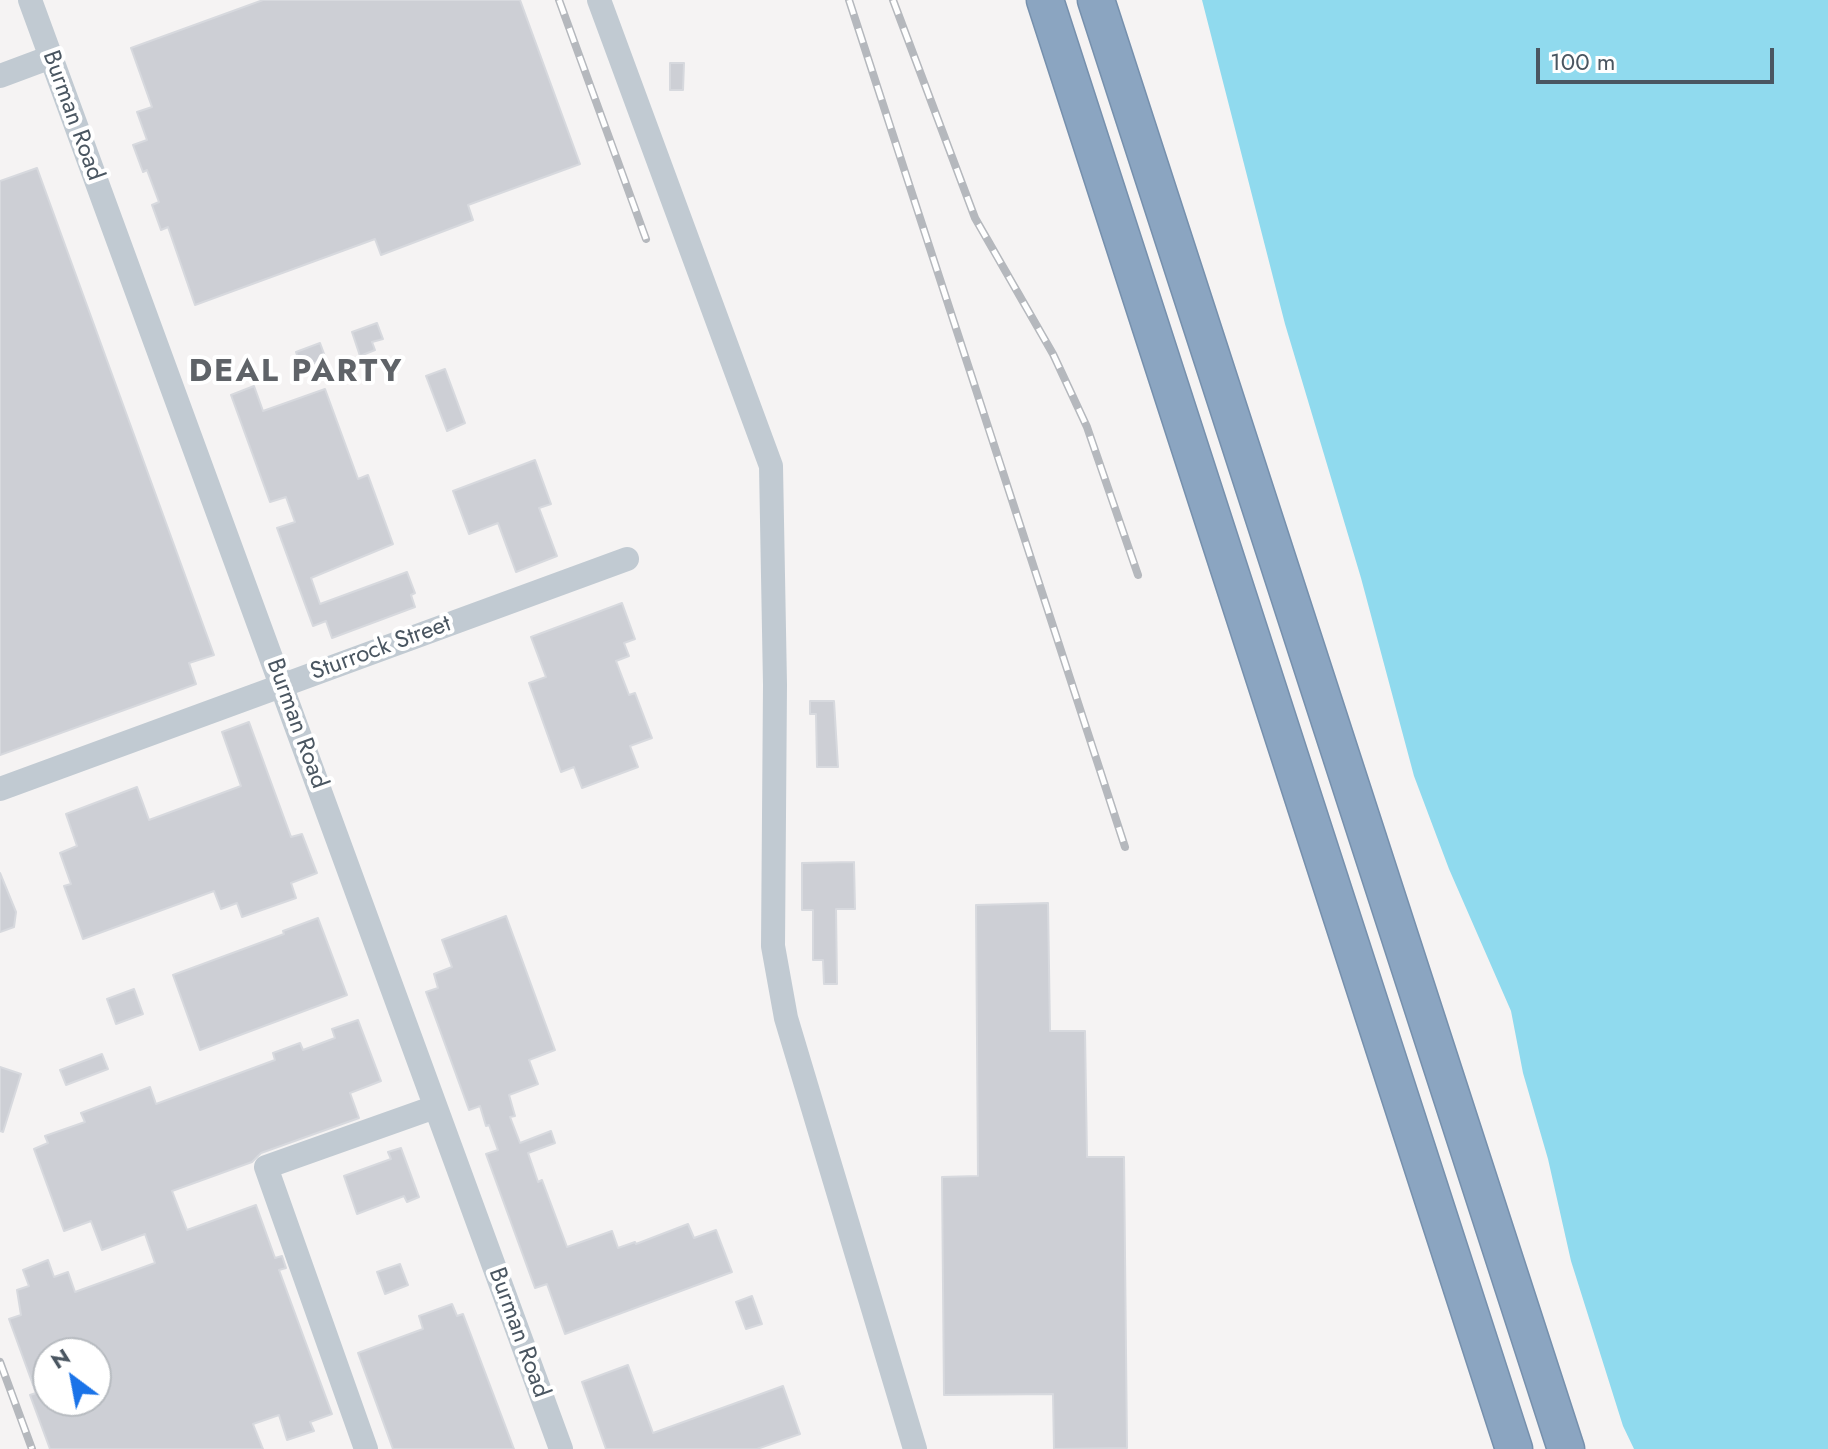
<!DOCTYPE html>
<style>
body{margin:0}
#map{position:relative;width:1828px;height:1449px;overflow:hidden;background:#f5f3f3;font-family:Jost,sans-serif}
canvas{display:block}
.north{position:absolute;left:32px;top:1337px;width:80px;height:80px;box-sizing:border-box;background:#fff;border:2px solid #b7bbc0;border-radius:50%;rotate:328deg;font-size:22px;font-weight:700;line-height:32px;text-align:center;color:#4a5661}
.north::after{content:'';display:block;margin:auto;width:28px;height:36px;background:#1a73e8;clip-path:polygon(50% 0,100% 100%,50% 72%,0 100%)}
.scale{position:absolute;left:1536px;top:48px;width:238px;height:36px;box-sizing:border-box;border:4px solid #4a5661;border-top:0;padding-left:10px;font-size:24px;line-height:28px;white-space:nowrap;color:#4a5661;-webkit-text-stroke:6px #fff;paint-order:stroke}
</style>
<div id="map">
<canvas width="1828" height="1449"></canvas>
<div class="north">N</div>
<div class="scale">100 m</div>
</div>
<script>
const ctx = document.querySelector('canvas').getContext('2d');
ctx.lineJoin = 'round';
function paint(path, color) { ctx.fillStyle = color; ctx.fill(path, 'evenodd'); }
const poly = rows => new Path2D(rows.map(r => 'M' + r).join(''));
function trace(path, color, width, dash) { ctx.strokeStyle = color; ctx.lineWidth = width; ctx.lineCap = dash ? 'butt' : 'round'; ctx.setLineDash(dash || []); ctx.stroke(path); }
function label(font, color, halo, rows, align = 'center') {
  ctx.font = font + ' Jost,sans-serif'; ctx.lineWidth = 8; ctx.setLineDash([]); ctx.textBaseline = 'middle'; ctx.strokeStyle = halo; ctx.fillStyle = color; for (const [text, x, y, turn = 0] of rows) {
    ctx.save(); ctx.translate(x, y); ctx.rotate((+turn || 0) * Math.PI / 180); ctx.textAlign = isNaN(turn) ? turn : align; if (halo) ctx.strokeText(text, 0, 0); ctx.fillText(text, 0, 0); ctx.restore();
  }
}
paint(poly([
 [1202,0,1828,0,1828,1449,1634,1449,1623,1426,1571,1261,1548,1159,1523,1073,1511,1011,1449,869,1414,776,1361,578,1285,324]
]), '#90daee');
const building = poly([
 [263,0,520,0,580,164,468,205,473,220,381,255,375,239,195,305,168,227,161,230,152,205,159,202,147,170,143,172,133,145,147,140,137,112,152,107,131,48,263,0],
 [670,63,684,63,683,90,670,90,670,63],
 [37,168,214,655,189,663,196,684,0,755,0,181,37,168],
 [377,323,383,339,372,342,375,350,360,356,352,332,377,323],
 [320,343,326,359,301,368,296,352,320,343],
 [445,369,465,423,447,431,426,376,445,369],
 [254,386,263,411,325,389,358,479,368,475,393,544,311,578,320,604,407,572,415,593,411,595,415,607,332,638,326,621,313,626,277,528,295,522,286,497,270,502,231,395,254,386],
 [535,460,551,504,539,508,557,556,516,572,498,523,469,534,453,491,535,460],
 [622,603,635,639,624,643,629,656,616,661,629,695,635,693,652,738,630,746,638,767,582,788,574,767,561,772,529,683,546,677,531,637,622,603],
 [810,701,834,701,838,767,817,767,816,714,810,714,810,701],
 [249,722,291,837,302,834,317,873,291,883,296,898,242,917,237,903,221,909,214,891,83,939,64,886,71,884,60,853,77,846,66,814,137,787,149,820,241,786,222,732,249,722],
 [854,862,855,909,836,909,837,984,824,984,823,960,813,960,813,910,802,910,802,863,854,862],
 [0,873,16,912,14,927,0,932,0,873],
 [1048,903,1050,1031,1085,1031,1087,1157,1124,1157,1127,1448,1054,1449,1053,1394,944,1395,942,1177,978,1176,976,905,1048,903],
 [506,916,555,1050,529,1060,538,1084,509,1095,515,1116,510,1117,520,1143,551,1131,555,1143,528,1153,538,1182,542,1180,567,1247,612,1231,618,1248,635,1242,636,1244,688,1224,694,1238,716,1230,732,1272,565,1334,547,1284,535,1288,486,1154,498,1150,489,1125,486,1126,480,1106,469,1110,426,992,438,988,434,974,452,967,442,940,506,916],
 [318,918,347,995,200,1050,173,975,284,934,283,931,318,918],
 [134,989,143,1014,116,1024,107,999,134,989],
 [358,1020,381,1081,350,1093,359,1118,261,1153,252,1162,172,1191,187,1230,256,1205,275,1258,282,1256,286,1268,279,1270,332,1414,310,1422,314,1431,287,1440,279,1415,253,1424,263,1449,50,1449,30,1395,36,1393,9,1319,21,1315,17,1290,29,1286,23,1270,48,1260,54,1277,68,1272,75,1292,155,1263,145,1234,102,1250,91,1221,64,1231,34,1149,48,1143,45,1136,85,1122,81,1113,150,1087,156,1104,275,1060,273,1053,300,1043,303,1050,335,1038,332,1029,358,1020],
 [48,1353,96,1353,96,1401,48,1401,48,1353],
 [102,1054,108,1069,66,1085,60,1070,102,1054],
 [0,1067,21,1074,3,1132,0,1131,0,1067],
 [401,1148,419,1197,407,1202,404,1196,357,1214,344,1176,391,1159,388,1152,401,1148],
 [400,1264,408,1285,385,1294,377,1272,400,1264],
 [752,1296,762,1324,746,1329,736,1302,752,1296],
 [452,1304,457,1316,463,1314,514,1449,393,1449,358,1353,423,1329,419,1316,452,1304],
 [628,1365,653,1433,783,1386,800,1434,757,1449,606,1449,582,1382,628,1365]
]);
paint(building, '#cdcfd5');
trace(building, '#d7d9de', 2);
const highway = poly([
 [1045,0,1514,1449],
 [1096,0,1566,1449]
]);
trace(highway, '#7690ad', 39);
trace(poly([
 [30,0,561,1449],
 [599,0,771,466,775,685,773,946,786,1018,915,1449],
 [0,76,51,57],
 [0,789,627,559],
 [366,1449,266,1167,435,1107]
]), '#c1cad2', 24);
trace(highway, '#8ba5c1', 36);
const rail = poly([
 [559,0,646,239],
 [849,0,1125,847],
 [893,0,975,218,1053,354,1087,427,1138,575],
 [0,1362,32,1449]
]);
trace(rail, '#b5b8bd', 8);
trace(rail, '#fff', 5, [15]);
label('24px', '#4a5661', '#fff', [
 ["Burman Road",72,116,70],
 ["Sturrock Street",381,649,-20],
 ["Burman Road",296,724,70],
 ["Burman Road",518,1333,70]
]);
ctx.letterSpacing = '2px';
label('bold 32px', '#5f6368', '#fff', [
 ["DEAL PARTY",296,373]
]);
ctx.letterSpacing = '0px';
</script>
